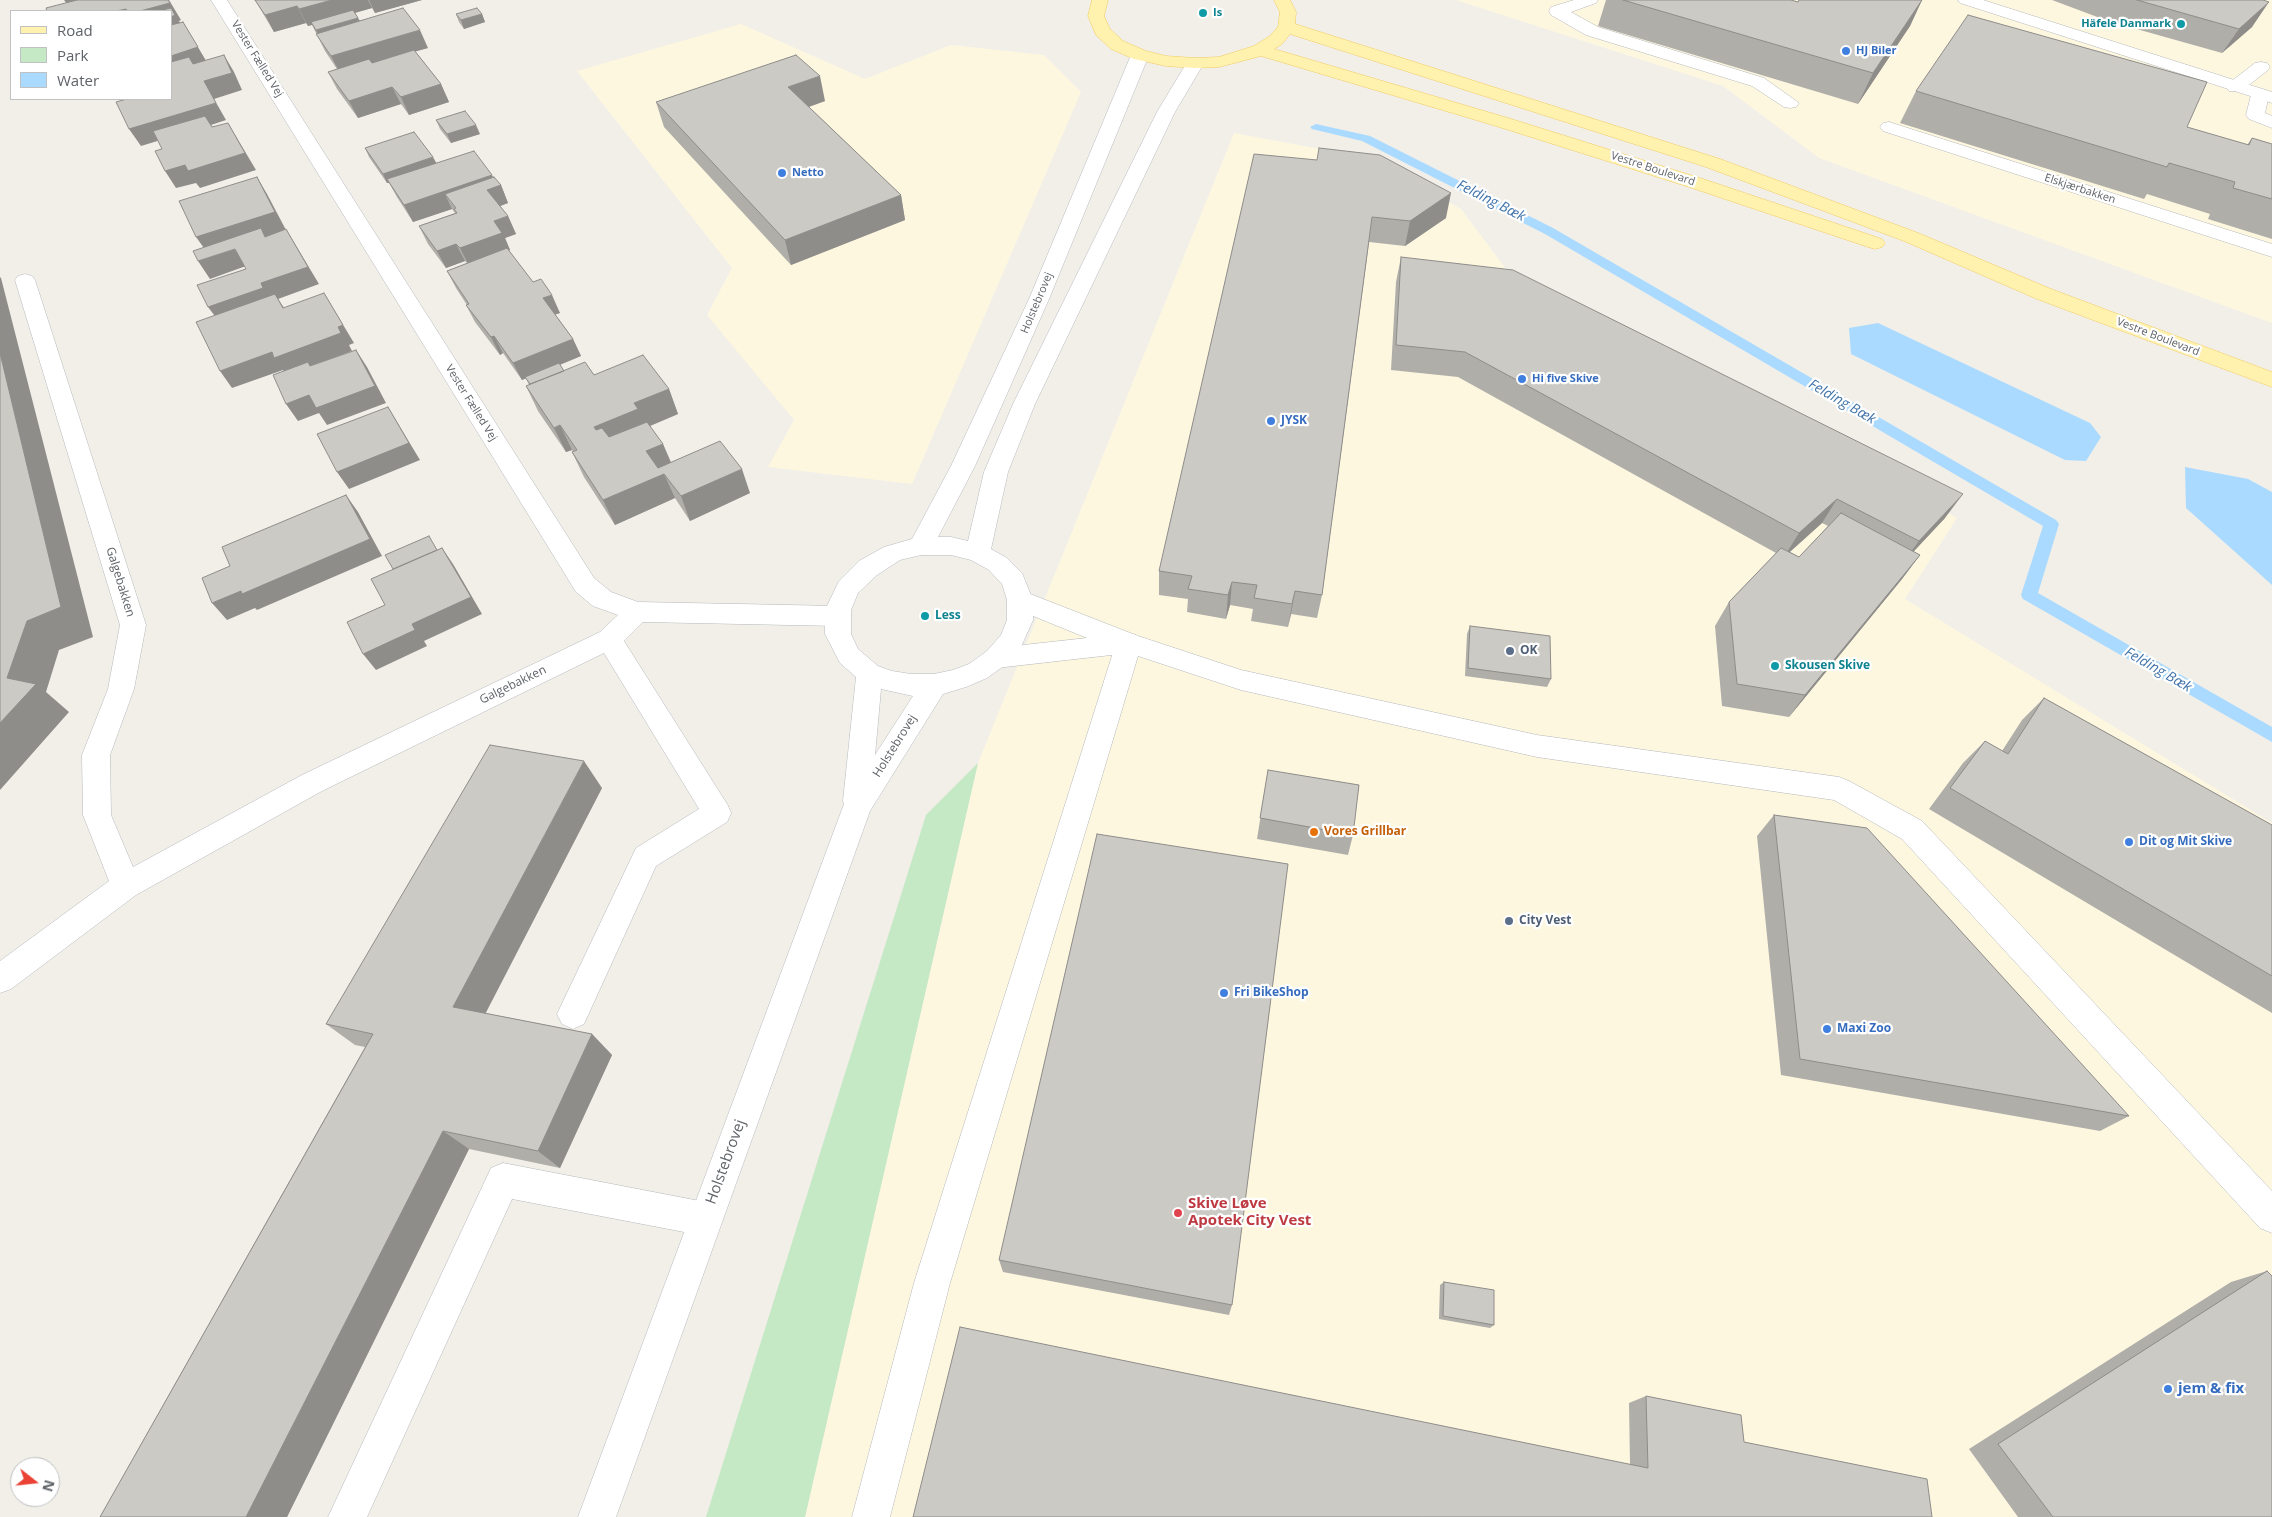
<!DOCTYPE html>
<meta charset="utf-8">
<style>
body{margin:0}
#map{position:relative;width:2272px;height:1517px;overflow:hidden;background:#f1efe8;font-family:"Open Sans",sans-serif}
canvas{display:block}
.legend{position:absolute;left:10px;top:10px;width:162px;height:90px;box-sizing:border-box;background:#fff;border:1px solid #bfc1c3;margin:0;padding:6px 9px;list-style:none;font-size:15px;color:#5f6368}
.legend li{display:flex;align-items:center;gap:10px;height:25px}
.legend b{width:25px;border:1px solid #bfc1c3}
.north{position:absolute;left:10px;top:1457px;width:50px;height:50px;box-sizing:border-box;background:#fff;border:1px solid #bfc1c3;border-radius:50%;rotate:106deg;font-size:14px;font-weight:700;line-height:20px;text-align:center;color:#5f6368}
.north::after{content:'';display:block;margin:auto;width:18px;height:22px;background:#ea4335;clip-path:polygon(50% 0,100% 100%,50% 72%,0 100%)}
</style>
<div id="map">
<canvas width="2272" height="1517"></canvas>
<ul class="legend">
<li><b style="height:6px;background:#fff2af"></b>Road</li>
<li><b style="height:14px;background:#c5e8c5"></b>Park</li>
<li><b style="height:14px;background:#aadaff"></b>Water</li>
</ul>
<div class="north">N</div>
</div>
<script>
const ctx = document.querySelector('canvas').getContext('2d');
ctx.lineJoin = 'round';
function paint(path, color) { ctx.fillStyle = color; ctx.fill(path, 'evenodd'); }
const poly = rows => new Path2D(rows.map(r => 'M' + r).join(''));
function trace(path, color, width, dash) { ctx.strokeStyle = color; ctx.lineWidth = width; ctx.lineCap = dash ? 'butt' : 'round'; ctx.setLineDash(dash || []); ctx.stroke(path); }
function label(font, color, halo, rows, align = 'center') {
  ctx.font = font + ' "Open Sans",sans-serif'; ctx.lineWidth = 4.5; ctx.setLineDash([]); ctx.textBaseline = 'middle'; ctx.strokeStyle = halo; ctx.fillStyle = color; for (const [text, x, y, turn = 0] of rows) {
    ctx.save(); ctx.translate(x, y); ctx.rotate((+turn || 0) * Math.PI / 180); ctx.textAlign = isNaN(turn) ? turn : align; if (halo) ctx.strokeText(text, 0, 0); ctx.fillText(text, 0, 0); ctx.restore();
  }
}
paint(poly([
 [1456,0,2272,0,2272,323,1819,158,1723,86],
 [741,24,865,79,951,45,1044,55,1081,92,912,484,768,467,794,420,707,315,732,268,577,71],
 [1234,133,1369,158,1461,209,1506,269,1957,518,1905,599,2272,823,2272,1517,805,1517,978,763]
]), '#fef7e0');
paint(poly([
 [978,763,805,1517,706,1517,926,815]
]), '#c5e8c5');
paint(poly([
 [1878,323,2090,423,2101,437,2086,461,2065,460,1851,354,1849,328],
 [2185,467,2248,479,2272,492,2272,585,2186,508]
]), '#aadaff');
paint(poly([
 [1316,124,1370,136,1553,228,2056,520,2059,524,2038,593,2272,727,2272,742,2023,599,2021,595,2043,526,1545,234,1362,141,1312,129,1310,127,1316,124]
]), '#aadaff');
const lane = poly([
 [1574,0,1598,0,1596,3,1571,12,1598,27,1764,78,1799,103,1796,107,1790,108,1784,107,1752,86,1586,35,1551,15,1549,11,1551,7,1574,0],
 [2261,62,2267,63,2270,67,2267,71,2241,91,2229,91,2226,87,2229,83,2255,63,2261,62],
 [2260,90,2266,91,2269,95,2265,113,2272,116,2272,128,2249,119,2246,115,2251,95,2254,91,2260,90],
 [1889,122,2272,244,2272,257,1883,131,1880,127,1883,123,1889,122],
 [1129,633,1241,670,1537,735,1839,777,1849,781,1922,821,2272,1191,2272,1233,2260,1228,1902,839,1834,800,1537,757,1241,690,1138,656,950,1283,890,1517,852,1517,914,1283,1116,643,1120,636,1129,633],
 [717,801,727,804,731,813,727,822,656,866,584,1024,573,1029,562,1024,557,1014,636,848,707,804,717,801],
 [503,1163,705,1202,717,1207,722,1219,717,1231,705,1236,512,1199,367,1517,328,1517,491,1168,503,1163]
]);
const street = poly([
 [211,0,227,0,594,578,611,592,638,602,838,606,847,609,851,616,847,623,838,626,643,622,624,641,727,804,731,813,727,822,717,825,707,822,604,653,322,791,136,895,11,989,0,993,0,961,109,881,83,815,82,755,108,689,120,625,15,280,18,276,25,274,32,276,35,280,146,625,134,689,110,755,111,815,133,867,302,775,600,632,618,615,593,606,576,592,211,0],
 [1958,0,1983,0,2272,92,2272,103,1960,3,1958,0],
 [1020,590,1138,636,1142,643,1138,650,1129,653,996,668,987,665,983,658,987,651,996,648,1087,638,1011,607,1007,600,1011,593,1020,590]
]);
const secondary = poly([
 [1140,50,1146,51,1149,55,1049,299,975,466,938,537,951,537,968,541,984,472,1013,404,1157,112,1189,59,1201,59,1204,63,1175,112,1035,404,1008,472,991,549,1007,558,1022,573,1033,600,1033,620,1021,647,1005,665,987,678,966,687,943,694,870,811,616,1517,578,1517,844,804,843,801,856,677,840,663,825,634,825,610,839,581,859,561,884,547,912,539,951,466,1029,299,1131,55,1134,51,1140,50],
 [921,555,951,555,971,560,989,570,1002,584,1007,600,1007,620,1001,635,987,651,969,664,953,670,934,674,911,674,892,671,878,666,858,649,851,634,851,610,858,593,877,575,900,560,921,555],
 [881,689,913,696,875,755,881,689]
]);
const primary = poly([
 [1092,0,1108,0,1104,16,1110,29,1123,41,1146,51,1166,56,1195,58,1219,57,1254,46,1270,36,1278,27,1280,12,1274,0,1290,0,1296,12,1295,24,1720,159,1918,233,2051,289,2272,372,2272,387,2037,299,1904,241,1706,167,1290,34,1282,44,1274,49,1508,118,1703,179,1882,239,1885,243,1882,247,1875,249,1868,247,1689,187,1496,126,1261,56,1219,67,1195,68,1166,66,1134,59,1111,49,1096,35,1088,16,1092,0]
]);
trace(lane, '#b5b8bc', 1);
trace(street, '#b5b8bc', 1);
trace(secondary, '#b6babf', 1);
trace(primary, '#f2c960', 1);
paint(lane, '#fff');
paint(street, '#fff');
paint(secondary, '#fff');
paint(primary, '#fff2af');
paint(poly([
 [255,0,422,0,375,13,372,8,355,13,360,21,428,48,415,51,441,84,449,102,409,115,401,104,358,118,337,89,328,72,337,69,325,51,312,25,308,26,306,23,274,32],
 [1606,0,1791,0,1798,2,1799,0,1922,0,1910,26,1858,104,1598,26],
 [2052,0,2263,0,2252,27,2222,53,2108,21],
 [456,14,482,14,485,22,464,29,459,22],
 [1916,91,2187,127,2247,145,2252,138,2272,144,2272,239,2208,219,2210,214,2147,194,2144,199,1900,123],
 [825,101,809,107,901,195,905,220,791,265,664,127,656,102],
 [436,120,480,134,451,143,440,129],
 [365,148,436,163,493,177,501,185,508,203,500,206,508,216,516,234,505,238,510,250,509,251,533,282,560,313,555,314,573,339,581,356,560,365,564,371,594,375,669,389,678,414,650,426,663,444,671,462,750,493,690,521,675,498,615,525,584,477,572,452,573,452,572,450,566,452,538,411,526,386,529,385,526,378,522,380,503,353,500,355,475,322,466,305,467,305,456,288,447,271,467,263,465,261,446,268,428,244,419,226,455,213,452,209,413,222,397,197,389,183,387,183,369,157],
 [1317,160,1446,218,1405,246,1369,242,1322,595,1317,618,1291,614,1288,627,1251,621,1253,609,1230,605,1226,619,1187,612,1188,599,1159,595,1159,571],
 [1401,257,1945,518,1913,552,1920,555,1902,579,1789,717,1722,706,1715,626,1729,602,1776,553,1458,377,1391,370,1396,282],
 [1822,523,1828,526,1799,557,1790,552],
 [1470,626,1551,679,1547,687,1465,676,1467,634],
 [2044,698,2272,825,2272,1013,1929,809,1963,763,1985,741,2002,751,2022,720],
 [1268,770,1353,835,1348,855,1257,839],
 [602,788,485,1013,592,1034,612,1055,560,1168,469,1149,287,1517,100,1517,365,1047,355,1045,326,1024],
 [1774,815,2129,1116,2100,1131,1781,1075,1757,836],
 [999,1260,1232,1305,1229,1315,1003,1272],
 [2267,1271,2272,1517,2018,1517,1969,1449,2231,1282],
 [1444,1282,1494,1325,1490,1328,1439,1319,1440,1285],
 [1646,1396,1744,1442,1932,1517,913,1517,1630,1464,1629,1403]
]), '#afaea9');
paint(poly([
 [64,0,88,0,68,5],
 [169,0,181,20,179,21,186,33,171,37,171,11,140,11],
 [332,0,368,0,372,8,308,26,299,9],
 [369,0,422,0,375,13],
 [1922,0,1910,26,1858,104,1873,73],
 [2269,2,2252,27,2222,53,2239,29],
 [297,6,306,23,274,32,265,15],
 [126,9,128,11,116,11],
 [482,14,485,22,464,29,461,20],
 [358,18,363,27,320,39,316,30],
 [183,22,208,64,171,76,171,56],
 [420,30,428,48,340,73,331,56],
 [224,55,234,72,242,90,214,99,226,120,211,125,216,133,210,125,141,146,129,129,204,81],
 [820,76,825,101,794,112,788,87],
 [441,84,449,102,409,115,401,97],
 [392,87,401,104,358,118,349,101],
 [228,123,256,170,200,188,196,183,176,188,165,171],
 [476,125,480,134,451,143,447,134],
 [433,157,438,166,387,179,389,183,387,183,383,174],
 [492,175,497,186,501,185,508,203,495,208,445,194,452,209,413,222,404,205],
 [257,177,267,194,286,230,209,255,196,237],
 [1451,193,1446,218,1405,246,1410,221],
 [901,195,905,220,791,265,785,240],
 [508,216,516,234,505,238,510,250,469,266,460,248,494,221],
 [286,229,319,284,278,299,287,312,221,324,208,307,261,283],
 [456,244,465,261,446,268,437,251],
 [235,249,246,266,210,279,198,261],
 [0,277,1,278,93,637,59,650,46,692,69,712,0,790],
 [324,293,354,343,349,345,352,351,286,375,283,370,232,388,220,371,338,327],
 [552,295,560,313,551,316,543,298],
 [494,336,503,353,500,355,491,337],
 [573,339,581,356,522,380,513,363],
 [356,350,367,367,386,403,327,425,319,413,298,421,286,404],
 [669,389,678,414,645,428,606,452,594,427,634,403],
 [388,407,420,460,349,489,337,472],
 [560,425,572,450,566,452,554,428],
 [663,444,673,468,656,476,646,451],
 [742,469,750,493,690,521,681,496],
 [664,474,675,498,615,525,603,500],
 [1963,494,1945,518,1901,565,1919,541],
 [346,495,358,512,382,556,257,610,255,608,227,620,212,603],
 [1837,499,1822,523,1784,557,1799,533],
 [442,548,453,564,482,614,424,641,427,646,376,670,363,654,412,624],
 [1920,555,1902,579,1789,717,1805,695],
 [1232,582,1230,605,1226,619,1228,595],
 [1295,591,1291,614,1288,627,1292,604],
 [584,761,602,788,478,1028,453,1007],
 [592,1034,612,1055,560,1168,538,1151],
 [443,1131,469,1149,287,1517,246,1517]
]), '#8f8d8a');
const building = poly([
 [77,0,168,0,170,3,140,11,128,11,126,9,116,11,47,11,46,8,77,0],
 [255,0,332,0,299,9,297,6,265,15,255,0],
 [1623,0,1791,0,1798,2,1799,0,1922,0,1873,73,1623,0],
 [2137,0,2263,0,2269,2,2239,29,2137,0],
 [171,8,175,15,171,17,171,11,158,11,171,8],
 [403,8,420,30,331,56,316,34,403,8],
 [477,8,482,14,461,20,456,14,477,8],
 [353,10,358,18,316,30,311,22,353,10],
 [1968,15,2207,82,2187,127,2249,145,2252,138,2272,144,2272,199,2233,188,2235,182,2169,163,2167,167,1916,91,1968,15],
 [183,22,198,47,171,56,171,25,183,22],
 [414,50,441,84,401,97,392,87,349,101,328,72,369,59,372,63,414,50],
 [224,55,232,73,204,81,216,103,129,129,116,102,127,99,171,99,171,62,189,57,193,64,224,55],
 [796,55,820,76,788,87,901,195,785,240,656,102,796,55],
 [465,111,476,125,447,134,436,120,465,111],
 [205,116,212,127,228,123,245,153,188,171,185,165,165,171,155,151,162,149,153,131,205,116],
 [414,132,433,157,383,174,365,148,414,132],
 [1319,148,1380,155,1451,193,1410,221,1372,217,1322,595,1295,591,1292,604,1254,598,1257,585,1232,582,1228,595,1188,589,1192,576,1159,571,1254,154,1317,160,1319,148],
 [474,151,492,175,404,205,387,179,474,151],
 [257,177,275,212,196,237,179,201,257,177],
 [494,177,501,185,487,190,508,216,494,221,502,233,460,248,456,244,437,251,419,226,457,213,454,209,456,208,445,194,494,177],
 [261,228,265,237,286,229,308,267,261,283,263,288,208,307,197,285,246,269,235,249,198,261,193,251,261,228],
 [507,248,533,282,541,279,552,295,543,298,573,339,513,363,494,336,491,337,466,305,469,304,447,271,507,248],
 [1401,257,1513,270,1963,494,1919,541,1837,499,1799,533,1465,352,1396,345,1401,257],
 [324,293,343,325,338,327,341,333,274,358,272,352,220,371,196,322,275,294,283,308,324,293],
 [356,350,375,386,316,408,309,395,286,404,273,375,308,362,310,366,356,350],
 [0,353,61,607,27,621,7,678,36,684,0,723,0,353],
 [643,355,669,389,634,403,638,409,594,427,596,430,602,428,609,437,647,422,663,444,646,451,658,468,720,441,742,469,681,496,664,474,603,500,572,452,577,450,560,425,554,428,526,386,585,362,594,375,643,355],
 [559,363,564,371,530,384,525,377,559,363],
 [388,407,409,443,337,472,317,434,388,407],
 [346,495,370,539,242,594,241,591,212,603,202,578,230,566,222,547,346,495],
 [1841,513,1920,555,1805,695,1737,684,1729,602,1781,548,1799,557,1841,513],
 [429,536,437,550,393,569,385,555,429,536],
 [442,548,471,597,412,624,415,630,363,654,347,622,385,605,371,579,442,548],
 [1470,626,1550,636,1551,679,1468,668,1470,626],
 [2044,698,2272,825,2272,976,1950,788,1985,741,2008,754,2044,698],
 [490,745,584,761,453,1007,592,1034,538,1151,443,1131,246,1517,100,1517,373,1034,326,1024,490,745],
 [1268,770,1359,785,1353,835,1260,818,1268,770],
 [1774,815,1867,828,2129,1116,1800,1059,1774,815],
 [1097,834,1288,864,1232,1305,999,1260,1097,834],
 [2267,1271,2272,1276,2272,1517,2053,1517,1998,1444,2267,1271],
 [1444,1282,1494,1290,1494,1325,1443,1316,1444,1282],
 [960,1327,1648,1468,1646,1396,1741,1415,1744,1442,1927,1479,1932,1517,913,1517,960,1327]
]);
paint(building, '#cccac5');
trace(building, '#8f8d8a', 1);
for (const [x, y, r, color] of [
 [1203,13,5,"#0f9aa8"],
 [2181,24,5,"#0f9aa8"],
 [1846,51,5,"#3f7fe0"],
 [782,173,5,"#3f7fe0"],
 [1522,379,5,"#3f7fe0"],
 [1271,421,5,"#3f7fe0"],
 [925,616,5,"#0f9aa8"],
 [1510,651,5,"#5c6f8a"],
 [1775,666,5,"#0f9aa8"],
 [1314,832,5,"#e8710a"],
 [2129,842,5,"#3f7fe0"],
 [1509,921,5,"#5c6f8a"],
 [1224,993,5,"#3f7fe0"],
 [1827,1029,5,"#3f7fe0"],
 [1178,1213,5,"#e0444e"],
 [2168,1389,5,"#3f7fe0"]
]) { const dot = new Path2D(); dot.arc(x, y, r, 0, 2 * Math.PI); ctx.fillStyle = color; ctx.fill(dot); trace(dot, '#fff', 2); }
label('bold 11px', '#0d838f', '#fff', [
 ["Is",1213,13],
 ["Häfele Danmark",2171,24,"right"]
], 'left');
label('bold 11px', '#366cbe', '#fff', [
 ["HJ Biler",1856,51],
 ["Netto",792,173],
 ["Hi five Skive",1532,379]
], 'left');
label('11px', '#5f6368', '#fff', [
 ["Vester Fælled Vej",257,59,58],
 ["Vestre Boulevard",1653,169,18],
 ["Elskjærbakken",2080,189,18],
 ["Holstebrovej",1037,303,-67],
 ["Vestre Boulevard",2158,337,21],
 ["Vester Fælled Vej",471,403,58]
]);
label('bold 12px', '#366cbe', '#fff', [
 ["JYSK",1281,421],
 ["Dit og Mit Skive",2139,842],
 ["Fri BikeShop",1234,993],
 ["Maxi Zoo",1837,1029]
], 'left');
label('12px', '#5f6368', '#fff', [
 ["Galgebakken",120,582,73],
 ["Galgebakken",513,685,-26],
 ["Holstebrovej",895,746,-58]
]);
label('bold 12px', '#0d838f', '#fff', [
 ["Less",935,616],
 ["Skousen Skive",1785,666]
], 'left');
label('bold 12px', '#4e5e75', '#fff', [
 ["OK",1520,651],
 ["City Vest",1519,921]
], 'left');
label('bold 12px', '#c56008', '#fff', [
 ["Vores Grillbar",1324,832]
], 'left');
label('italic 14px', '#4174aa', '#fff', [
 ["Felding Bæk",1491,201,27],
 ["Felding Bæk",1842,402,30],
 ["Felding Bæk",2158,670,30]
]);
label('15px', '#5f6368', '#fff', [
 ["Holstebrovej",726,1162,-70]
]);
label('bold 15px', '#be3a42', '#fff', [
 ["Skive Løve",1188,1204],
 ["Apotek City Vest",1188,1221]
], 'left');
label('bold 15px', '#366cbe', '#fff', [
 ["jem & fix",2178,1389]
], 'left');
</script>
